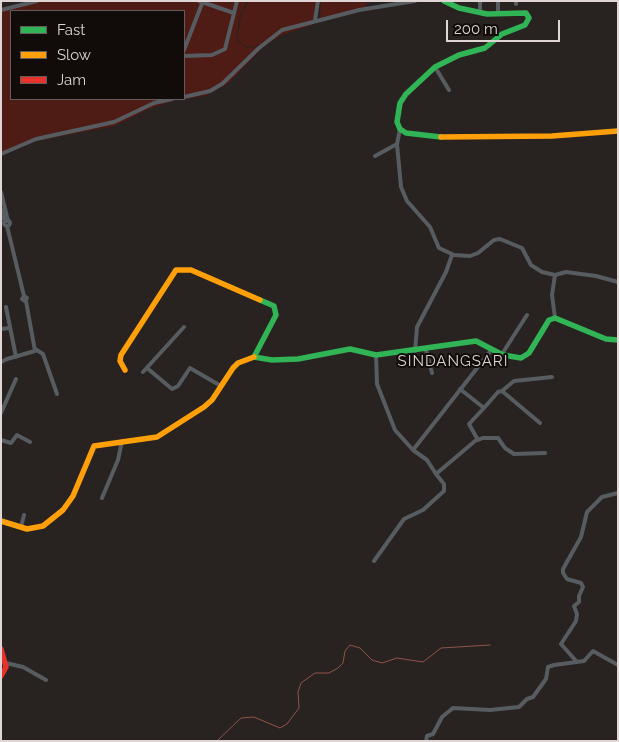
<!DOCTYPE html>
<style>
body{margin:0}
#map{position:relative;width:619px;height:742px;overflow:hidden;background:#282220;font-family:Raleway,sans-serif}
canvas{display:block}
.frame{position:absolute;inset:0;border:2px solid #ded5d4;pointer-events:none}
.legend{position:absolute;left:10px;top:10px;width:175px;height:90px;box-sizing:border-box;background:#110b0a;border:1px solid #635c5b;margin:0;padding:6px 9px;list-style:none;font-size:15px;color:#ded5d4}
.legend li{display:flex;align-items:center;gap:10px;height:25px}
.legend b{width:25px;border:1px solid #635c5b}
.scale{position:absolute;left:446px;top:20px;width:114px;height:22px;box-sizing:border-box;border:2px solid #ded5d4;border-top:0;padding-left:6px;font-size:15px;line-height:18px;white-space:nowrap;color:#ded5d4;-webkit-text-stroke:4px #110b0a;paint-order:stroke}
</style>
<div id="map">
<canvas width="619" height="742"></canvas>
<div class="frame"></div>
<ul class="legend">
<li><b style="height:6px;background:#30b455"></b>Fast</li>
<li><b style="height:6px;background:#ff9f0a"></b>Slow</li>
<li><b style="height:6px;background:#e5322d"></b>Jam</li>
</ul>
<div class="scale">200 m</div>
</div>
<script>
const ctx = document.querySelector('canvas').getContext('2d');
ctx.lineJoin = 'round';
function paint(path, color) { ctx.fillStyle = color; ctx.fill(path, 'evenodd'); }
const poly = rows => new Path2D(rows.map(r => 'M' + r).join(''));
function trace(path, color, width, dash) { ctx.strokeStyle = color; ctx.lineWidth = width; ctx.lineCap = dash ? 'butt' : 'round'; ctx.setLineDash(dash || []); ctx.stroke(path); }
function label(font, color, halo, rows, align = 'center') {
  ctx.font = font + ' Raleway,sans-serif'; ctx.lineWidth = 4; ctx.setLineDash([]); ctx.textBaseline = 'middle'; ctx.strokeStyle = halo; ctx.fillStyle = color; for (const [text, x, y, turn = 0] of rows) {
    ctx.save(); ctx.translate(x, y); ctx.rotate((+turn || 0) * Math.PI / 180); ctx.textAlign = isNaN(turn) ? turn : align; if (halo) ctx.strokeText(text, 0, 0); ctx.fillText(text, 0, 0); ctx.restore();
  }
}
paint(poly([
 [44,1,247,1,240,15,236,41,247,48,265,45,229,83,205,96,176,100,149,109,115,126,36,141,1,156,1,11],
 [11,11,184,11,184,99,11,99],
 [249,1,316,1,312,25,282,35,268,44,247,47,237,41,241,15],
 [321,1,367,1,366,7,320,18]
]), '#4f1b15');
trace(poly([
 [186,741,208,741],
 [217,741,241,718,254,717,280,728,287,724,299,708,298,692,301,683,315,673,329,673,338,668,343,663,345,651,350,645,360,648,372,660,382,663,397,658,423,662,441,648,490,645]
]), '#935349', 1);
trace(poly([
 [199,1,234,13],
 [480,1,480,12],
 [516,4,516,1],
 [1,10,37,1],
 [498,14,498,1],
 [315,20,318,1],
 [184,50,203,1],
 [184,56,212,55,225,49,237,1],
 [435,67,449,90],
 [184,97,210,91,222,84,259,48,282,30,359,10,415,1],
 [400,129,397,144,401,187,407,201,430,227,439,248,454,255,470,256,478,253,494,240,500,239,522,248,531,265,542,272,555,275,566,272,596,276,618,282],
 [1,154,36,139,114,122,154,103,172,99],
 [375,156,397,144],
 [1,192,8,221],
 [1,209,5,222],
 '4 223a3 3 0 1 1 6 0a3 3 0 1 1-6 0Z',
 [7,226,24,296],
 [24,296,27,298,25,301,22,299,24,296],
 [6,307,16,357],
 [555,318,552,295,555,275],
 [1,329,9,328],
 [35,349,43,354,57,394],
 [426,350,432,373],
 [415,351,417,327,446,272,452,255],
 [502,354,527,315],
 [376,355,377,384,395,430,413,450,492,349],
 [1,362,7,359,35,351,26,301],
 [147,368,172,389,178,386,190,368,221,386],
 [143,372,184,327],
 [460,389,484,408,498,392,502,391,540,423],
 [502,391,514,381,552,377],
 [1,413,16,379],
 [1,440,11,443,17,435,30,442],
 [478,440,469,424,484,408],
 [413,450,427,460,436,474,475,441,483,438,498,438,505,448,514,454,545,453],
 [102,498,118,460,122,441],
 [21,527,24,515],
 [374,561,404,519,423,510,444,491,444,484,436,474],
 [577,662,561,644,576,621,577,614,574,606,579,602,579,596,583,587,581,583,567,579,563,573,563,569,581,537,587,512,602,497,618,493],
 [6,663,23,667,46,680],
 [426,741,427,736,433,734,442,717,453,708,490,710,519,707,527,699,533,697,546,679,548,667,554,665,584,661,593,651,618,665]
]), '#575c61', 4);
trace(poly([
 [441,137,406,133,400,129,397,122,400,103,406,94,435,67,459,55,485,48,502,34,525,25,529,18,526,13,487,14,459,8,444,1],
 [254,357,276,315,274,306,260,300],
 [254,357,272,360,298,359,350,349,376,355,476,341,503,355,521,358,529,353,549,320,555,318,606,339,618,340]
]), '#30b455', 5.5);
trace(poly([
 [441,137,552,136,618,131],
 [125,370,120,361,121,355,176,270,191,270,260,300],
 [1,521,27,529,43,526,63,510,73,496,94,446,157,437,204,407,212,400,233,368,238,363,254,357]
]), '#ff9f0a', 5.5);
trace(poly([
 [1,649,6,667,1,676]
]), '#e5322d', 5.5);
ctx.letterSpacing = '1px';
label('15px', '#ded5d4', '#110b0a', [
 ["SINDANGSARI",453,361]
]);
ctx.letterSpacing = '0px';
</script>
